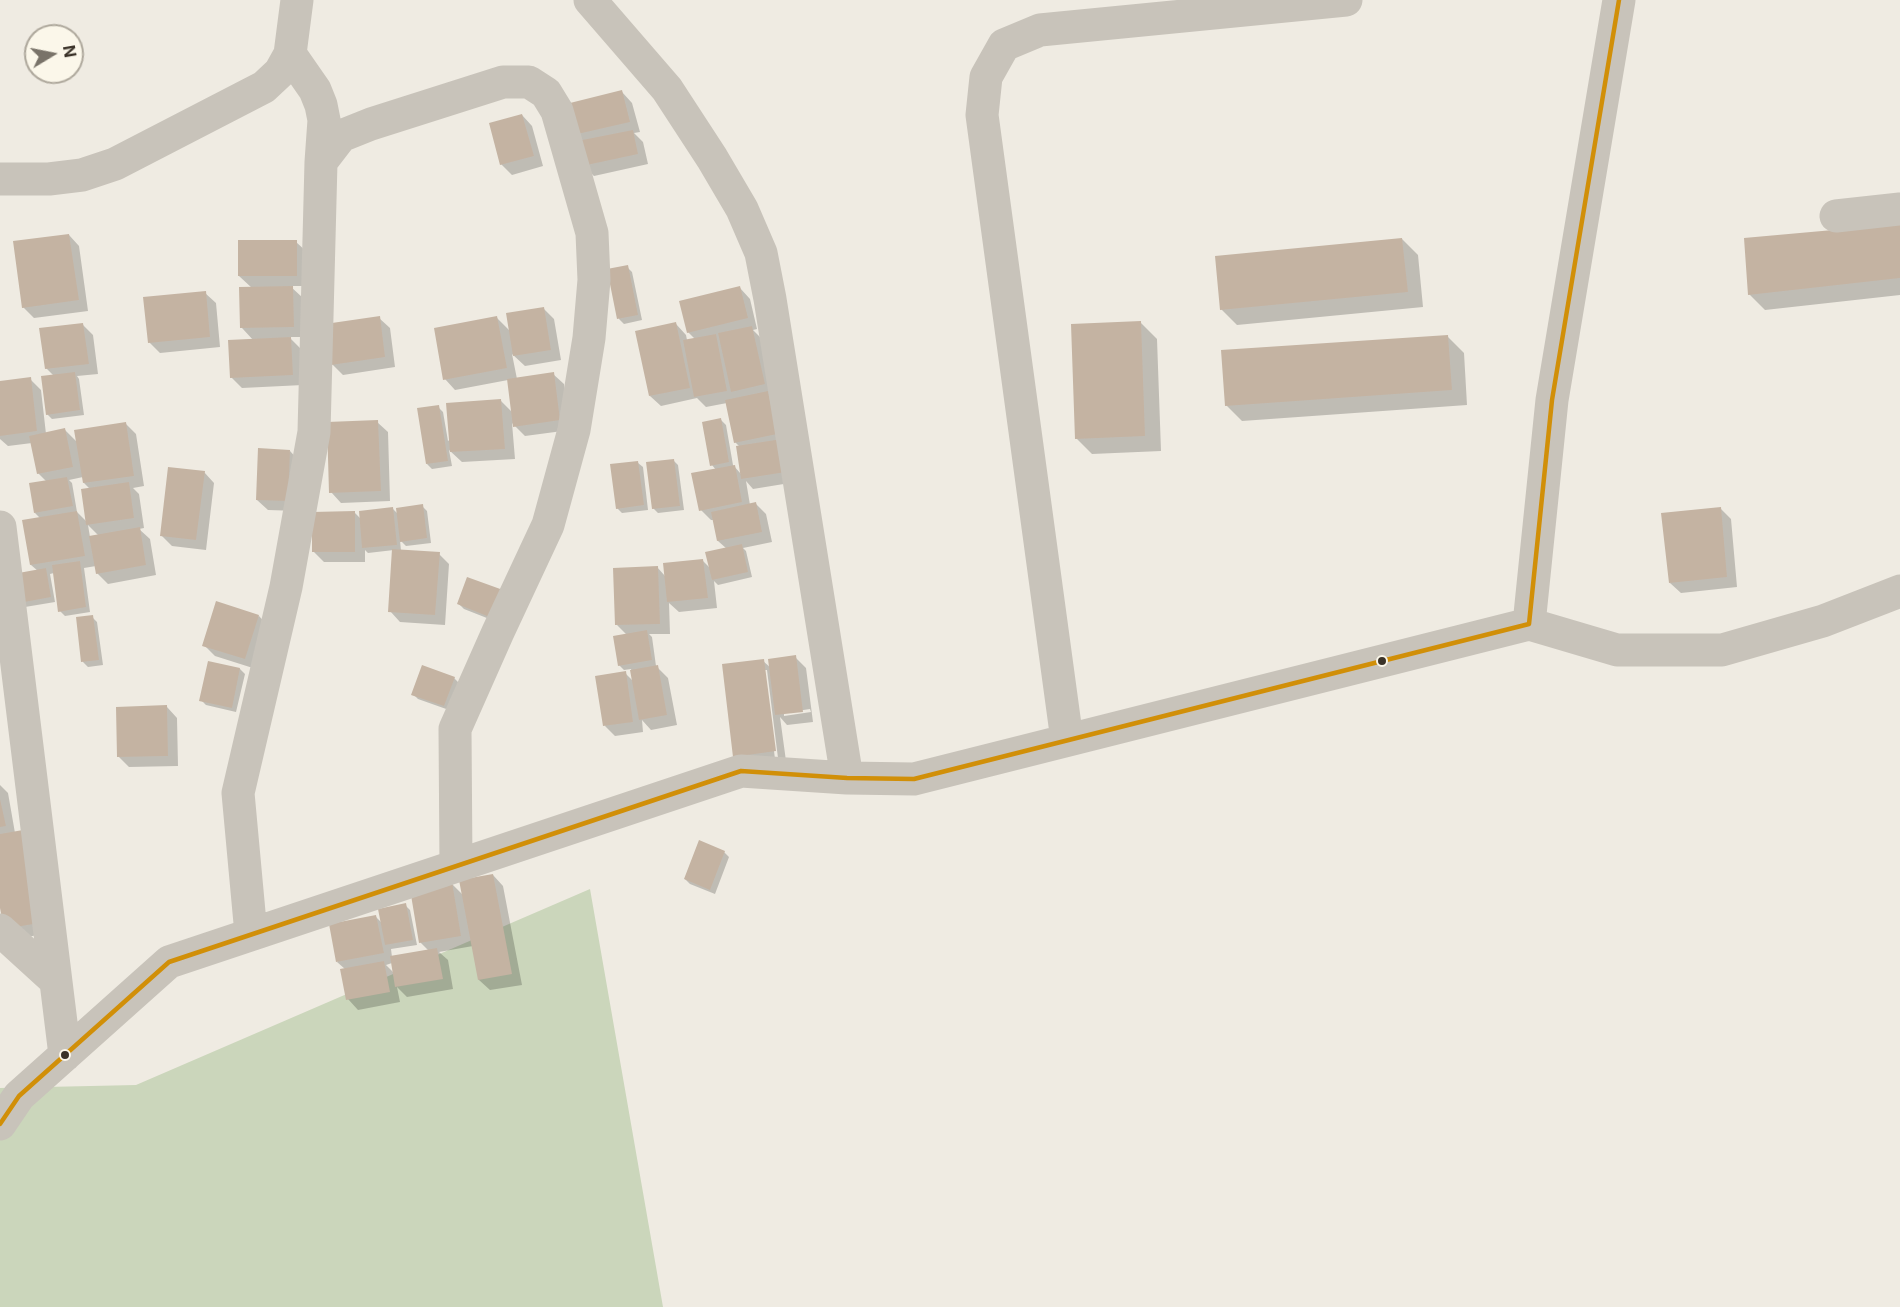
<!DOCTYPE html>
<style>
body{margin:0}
#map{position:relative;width:1900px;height:1307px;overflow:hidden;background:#efebe2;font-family:Inter,sans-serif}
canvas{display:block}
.north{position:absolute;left:24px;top:24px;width:60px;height:60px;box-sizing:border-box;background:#fbf7ea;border:2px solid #aea89c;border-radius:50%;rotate:80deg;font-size:16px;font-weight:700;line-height:24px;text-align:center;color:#3a3228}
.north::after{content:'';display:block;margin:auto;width:21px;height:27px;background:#797369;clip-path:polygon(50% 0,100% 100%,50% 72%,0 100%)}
</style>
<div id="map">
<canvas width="1900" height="1307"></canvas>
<div class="north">N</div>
</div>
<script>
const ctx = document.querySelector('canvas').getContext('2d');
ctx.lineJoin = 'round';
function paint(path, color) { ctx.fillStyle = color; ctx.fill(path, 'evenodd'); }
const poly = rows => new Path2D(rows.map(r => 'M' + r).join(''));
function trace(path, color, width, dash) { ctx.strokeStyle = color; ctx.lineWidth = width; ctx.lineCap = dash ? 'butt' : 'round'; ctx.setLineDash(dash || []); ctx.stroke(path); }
paint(poly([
 [590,889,663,1307,0,1307,0,1088,136,1085]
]), '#cbd6bb');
paint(poly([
 [622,92,632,103,640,132,634,133,643,142,648,164,594,176,583,165,574,135],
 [522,115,532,126,543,166,512,175,501,164],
 [1900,226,1900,295,1765,310,1749,294],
 [69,235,79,246,88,311,34,318,23,307],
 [1402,239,1418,255,1423,307,1237,325,1221,309],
 [296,242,307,252,307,286,290,286,303,298,304,337,289,337,301,349,303,385,242,388,231,377,254,341,242,328,252,288,239,276],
 [627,267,632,272,642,320,624,324,619,319],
 [740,288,750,299,757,329,753,330,762,339,796,482,753,489,746,481,750,505,756,504,766,514,772,542,743,548,746,551,752,577,718,585,714,581,717,608,679,612,669,603,670,634,649,634,652,637,656,666,668,678,677,725,651,730,642,720,643,732,615,736,605,726,625,673,633,681,631,669,624,670,619,665,627,635,617,625,657,567,665,576,703,561,711,569,727,549,718,541,714,520,711,520,701,510,716,470,712,465,721,420,726,425,733,465,741,474,740,447,735,442,727,403,706,407,697,398,661,406,650,396,676,324,686,335,687,340,695,339,688,332],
 [205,293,216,303,220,347,160,353,149,342],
 [543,308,554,319,561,360,525,366,512,354,517,379,553,374,564,384,570,430,525,436,512,423,515,459,462,462,449,450,452,466,432,469,427,464,438,407,443,412,448,441,501,401,513,413,508,380,455,390,445,379,497,318,510,331],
 [379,318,390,328,395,367,343,375,332,364],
 [1141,323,1157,339,1161,451,1092,454,1076,438],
 [83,325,93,335,98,374,77,376,79,379,84,415,52,419,47,414,54,376,46,368],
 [1448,337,1464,353,1467,405,1242,421,1226,405],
 [30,379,41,390,46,434,65,430,78,443,125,423,136,434,144,486,133,488,139,494,144,528,139,529,150,539,156,575,108,584,97,573,96,566,84,568,90,612,65,616,60,611,54,573,50,574,55,602,25,607,20,602,38,571,31,565,41,519,35,513,47,482,38,473,32,443,8,446,0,439,0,383],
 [83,477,84,483,90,489,87,522,77,512,72,483,69,480],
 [88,525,99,536,90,537],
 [377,422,388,432,390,501,341,503,331,492],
 [290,451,300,462,298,511,268,510,257,500],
 [673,460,678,465,684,510,658,513,653,508],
 [638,463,643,467,648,510,622,513,617,508],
 [204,472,214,483,206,550,172,546,161,535],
 [422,506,427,511,431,543,406,546,400,540,401,551,439,554,449,564,445,625,400,622,390,611,394,550,368,553,365,550,365,562,324,562,313,551,355,513,361,519,393,509,398,514],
 [1720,508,1731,519,1737,587,1681,593,1670,583],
 [468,578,497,622,464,609,459,604],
 [259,616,269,627,256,669,215,656,204,645],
 [92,617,97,622,103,665,88,667,83,662,77,618],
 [795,657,806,668,813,722,787,725,780,717,786,761,745,767,763,661,771,668],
 [764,670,767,670,778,758,775,759],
 [810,709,811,712,784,716,784,713],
 [209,663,240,669,245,674,236,712,206,705,201,700],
 [454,678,459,683,449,710,418,699,413,694],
 [167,707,177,718,178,766,129,767,118,756],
 [0,785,8,793,15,833,49,933,16,939,0,899],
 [724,852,729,857,715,894,690,884,685,879],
 [493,875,503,886,522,985,490,990,479,980,473,946,439,952,448,960,453,989,407,997,397,987,400,1002,358,1010,348,999,345,969,337,962,376,917,382,923,405,905,410,910,417,945,391,949,392,957,429,951,420,942,452,884,463,895],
 [392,963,394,973,386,965]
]), '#0003');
paint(poly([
 [622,90,630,122,573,135,566,104],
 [522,114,534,156,500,165,489,123],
 [633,130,638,154,582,166,577,141],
 [1900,224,1900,278,1748,295,1744,238],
 [69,234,79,300,22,308,13,241],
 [1402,238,1408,292,1220,310,1215,256],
 [238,240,297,240,297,276,238,276],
 [628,265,638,315,617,319,607,269],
 [293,286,294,327,240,328,239,287],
 [740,286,748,318,687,333,679,301],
 [206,291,210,337,148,343,143,297],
 [544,307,551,350,513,356,506,313],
 [380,316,385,357,331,365,325,324],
 [497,316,507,368,443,380,434,328],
 [1141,321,1145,436,1075,439,1071,324],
 [676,322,690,388,649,396,635,331],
 [83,323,89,364,45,369,39,328],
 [752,326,765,384,731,392,718,333],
 [716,334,727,391,694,397,683,340],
 [1448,335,1452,390,1225,406,1221,350],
 [291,337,293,375,230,378,228,340],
 [75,372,80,410,46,415,41,376],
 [554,372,560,420,513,427,507,379],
 [31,377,37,431,0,436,0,381],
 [768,391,777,434,734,443,725,400],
 [501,399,505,449,450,452,446,403],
 [439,405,448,461,426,464,417,408],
 [721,418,729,462,710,466,702,422],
 [378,420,381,491,329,493,327,422],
 [126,422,134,476,83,483,74,430],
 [65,428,73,467,37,474,29,436],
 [782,439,786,472,741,479,736,446],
 [258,448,290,450,288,501,256,500],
 [674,459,680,506,652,509,646,462],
 [638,461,644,505,616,509,610,464],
 [735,465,742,502,699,511,691,473],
 [168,467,205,471,196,540,160,536],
 [67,477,73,506,34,513,29,483],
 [129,482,134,518,86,525,81,489],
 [756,502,762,532,717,541,711,512],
 [423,504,427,538,400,542,396,508],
 [393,507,397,545,362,548,359,511],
 [1721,507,1727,577,1669,583,1661,513],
 [77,511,85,556,30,565,22,520],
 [355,511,355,552,312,552,312,512],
 [140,527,146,565,96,574,89,536],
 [742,544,748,572,712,580,705,552],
 [392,549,440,552,435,615,388,612],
 [703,559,708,598,667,602,663,563],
 [80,561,86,607,58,612,52,565],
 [658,566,660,624,615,625,613,568],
 [46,568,51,597,19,603,13,574],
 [467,577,503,590,492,618,457,604],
 [216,601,259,615,245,659,202,646],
 [93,615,99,660,81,662,76,617],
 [647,630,652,660,618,666,613,636],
 [796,655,803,712,775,715,768,659],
 [764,659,776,751,733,757,722,664],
 [208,661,240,668,232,708,199,701],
 [422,665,455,677,444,706,411,695],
 [658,665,667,715,639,720,630,670],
 [626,671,633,722,603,726,595,676],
 [167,705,168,756,117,757,116,707],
 [0,799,6,826,0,827],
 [23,830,39,923,4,929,0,908,0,834],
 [699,840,725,851,710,890,684,879],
 [493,874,512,974,478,980,459,880],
 [452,882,461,936,419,943,410,889],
 [406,903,413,940,385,945,378,909],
 [376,915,384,953,336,962,329,924],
 [437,948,443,979,395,987,390,956],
 [384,961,390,992,346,1000,340,969]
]), '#c4b3a2');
trace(poly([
 [590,0,667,89,712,158,742,209,761,253,770,299,847,778],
 [321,162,341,136,371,124,503,82,529,82,546,93,557,111,592,233,594,280,589,338,574,430,548,525,498,632,455,729,456,866],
 [0,179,49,179,82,175,115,164,264,87,280,72,290,54,297,0],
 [1836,216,1900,209],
 [0,527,65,1055],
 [1529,624,1617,650,1722,650,1823,621,1900,591],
 [1067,740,982,115,986,77,1004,45,1040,30,1346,0],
 [0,930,55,980],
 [251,934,238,793,286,587,314,432,321,162,324,120,321,105,315,90,290,54],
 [0,1124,19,1096,169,962,741,771,847,778,914,779,1529,624,1552,400,1619,0]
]), '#c8c3ba', 33);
trace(poly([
 [0,1124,19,1096,169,962,741,771,847,778,914,779,1529,624,1552,400,1619,0]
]), '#d18f08', 4.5);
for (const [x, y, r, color] of [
 [1382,661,5,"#3a3228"],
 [65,1055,5,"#3a3228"]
]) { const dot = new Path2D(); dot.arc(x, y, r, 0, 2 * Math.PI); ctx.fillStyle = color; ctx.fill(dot); trace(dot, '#fbf7ea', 2); }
</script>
